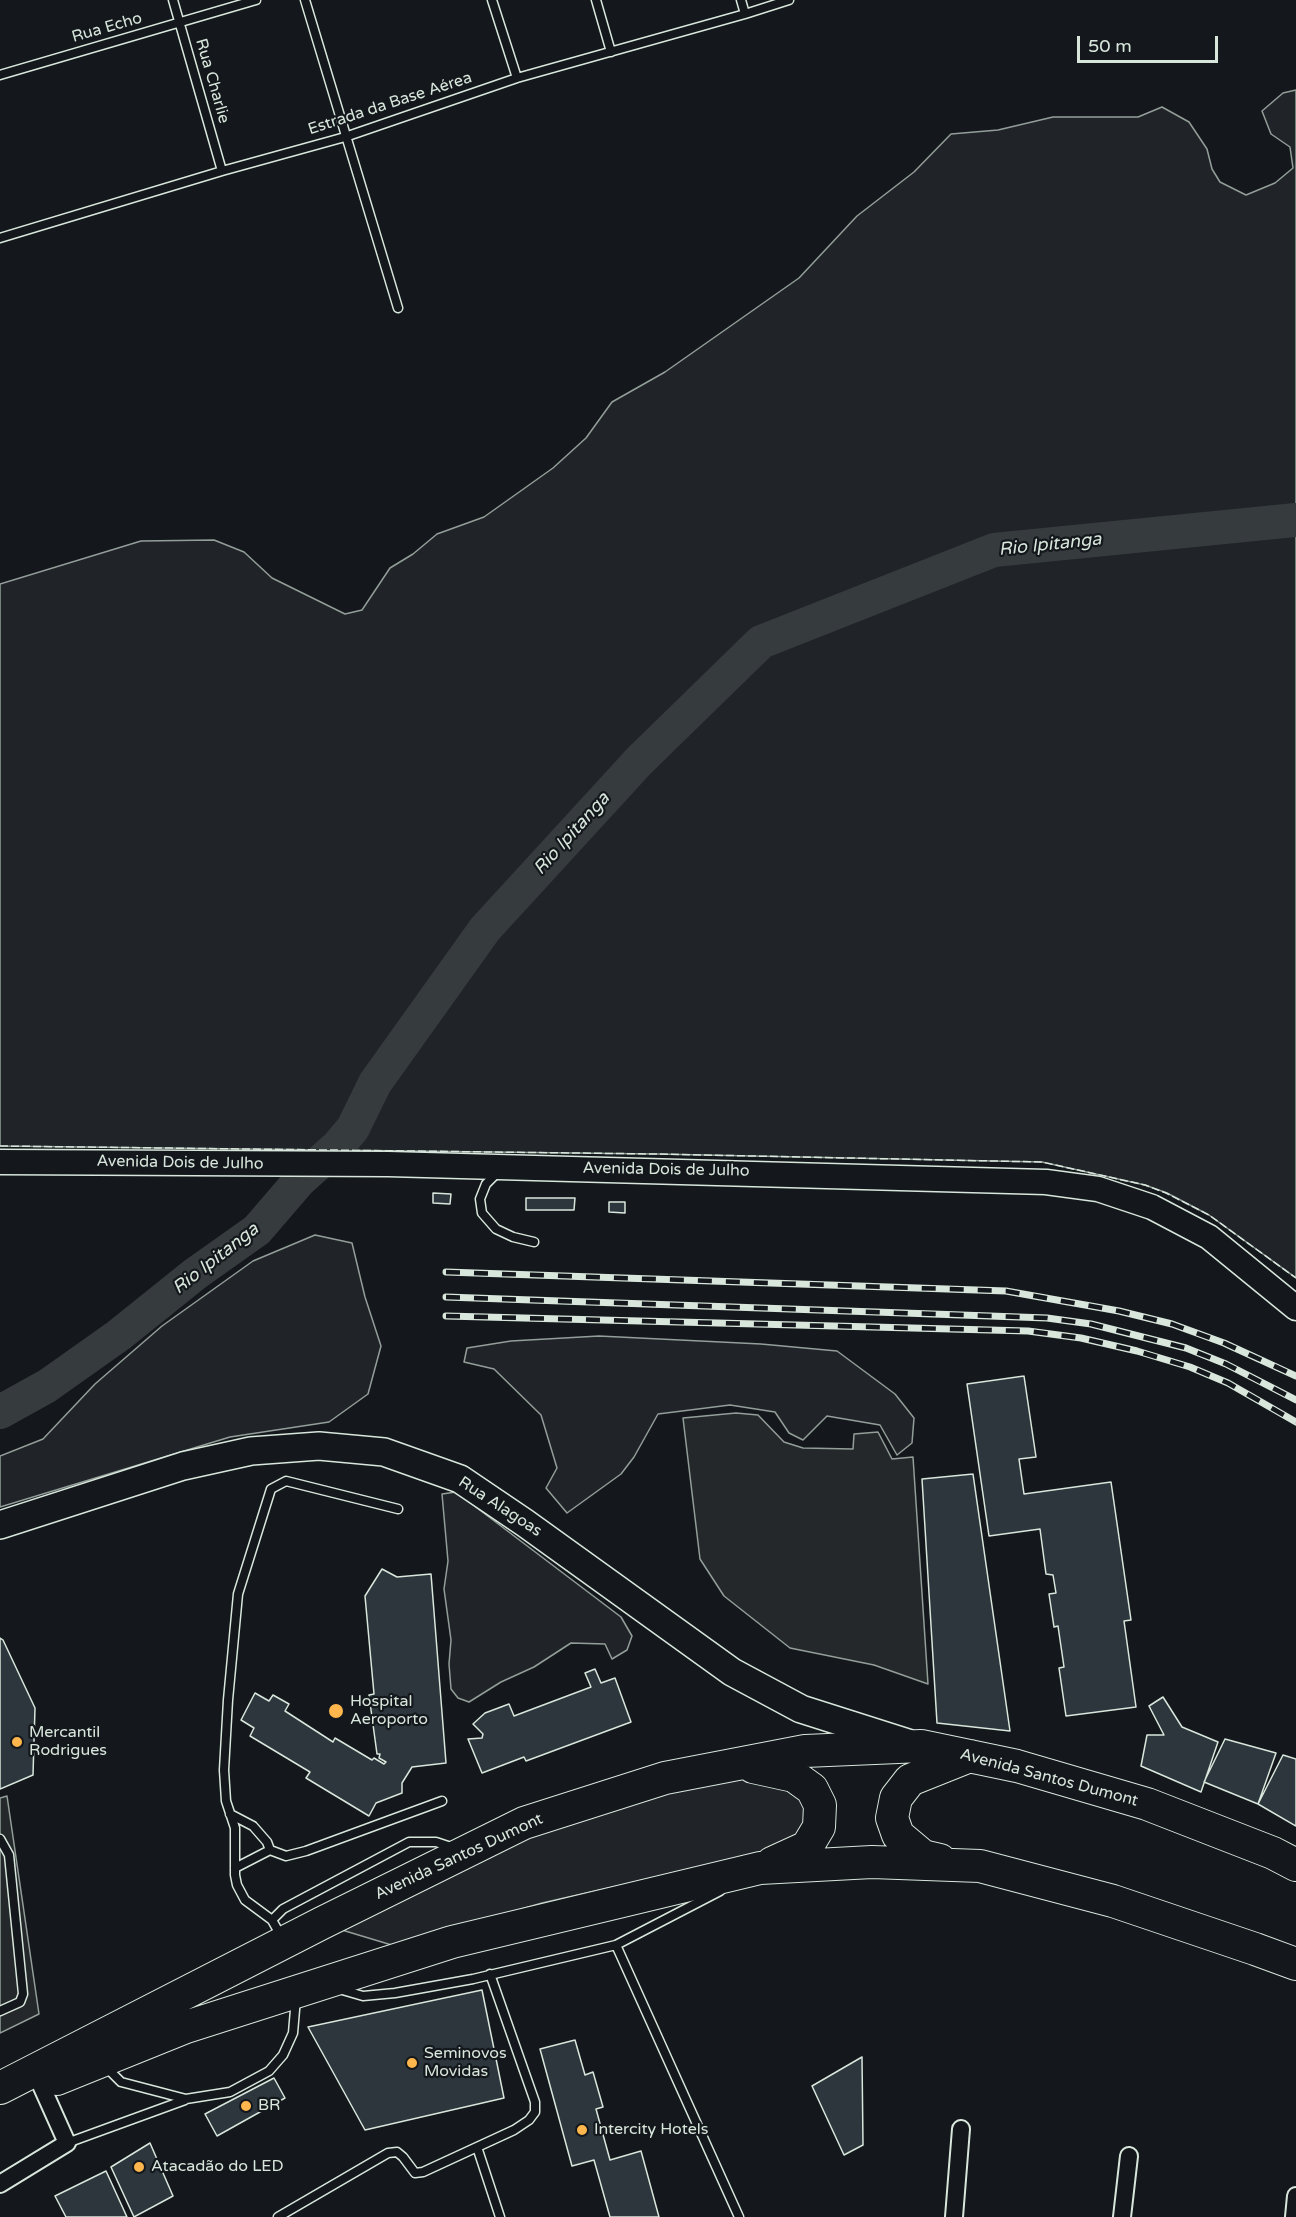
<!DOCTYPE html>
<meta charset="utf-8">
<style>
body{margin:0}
#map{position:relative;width:1296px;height:2217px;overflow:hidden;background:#14181c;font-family:"Varela Round",sans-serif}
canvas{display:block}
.scale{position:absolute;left:1077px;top:36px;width:141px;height:27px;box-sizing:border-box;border:3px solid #d8e6dc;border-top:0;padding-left:8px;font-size:18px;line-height:21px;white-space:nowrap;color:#d8e6dc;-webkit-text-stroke:4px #14181c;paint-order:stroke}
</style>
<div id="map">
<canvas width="1296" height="2217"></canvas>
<div class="scale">50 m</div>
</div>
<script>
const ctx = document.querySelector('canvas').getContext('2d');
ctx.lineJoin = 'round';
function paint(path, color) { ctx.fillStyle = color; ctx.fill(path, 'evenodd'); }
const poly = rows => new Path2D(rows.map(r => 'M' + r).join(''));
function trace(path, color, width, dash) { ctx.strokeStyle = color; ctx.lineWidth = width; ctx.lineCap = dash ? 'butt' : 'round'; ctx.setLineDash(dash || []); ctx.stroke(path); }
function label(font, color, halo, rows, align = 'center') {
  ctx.font = font + ' "Varela Round",sans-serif'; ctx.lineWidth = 4.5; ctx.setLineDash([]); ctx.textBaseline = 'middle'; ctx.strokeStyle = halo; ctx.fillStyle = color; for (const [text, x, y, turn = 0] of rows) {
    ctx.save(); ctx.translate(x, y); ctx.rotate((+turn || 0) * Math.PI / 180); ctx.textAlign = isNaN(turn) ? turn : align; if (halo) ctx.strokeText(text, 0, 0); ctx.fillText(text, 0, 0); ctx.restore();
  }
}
const green = poly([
 [1296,90,1296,1278,1209,1215,1167,1193,1145,1185,1042,1162,656,1154,0,1146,0,584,141,541,214,540,244,552,272,578,345,614,362,610,390,568,413,554,437,534,484,517,553,468,586,438,612,402,665,372,799,278,857,216,914,172,951,134,998,130,1053,117,1138,117,1162,107,1189,122,1207,149,1212,169,1220,182,1246,195,1275,183,1293,168,1290,147,1271,134,1262,111,1283,93,1296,90],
 [315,1235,352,1243,365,1297,381,1346,368,1394,329,1422,230,1437,0,1507,0,1456,43,1439,95,1384,162,1326,253,1261,315,1235],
 [599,1336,761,1344,837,1351,895,1394,914,1418,912,1443,897,1455,880,1425,827,1416,803,1440,789,1433,775,1412,730,1405,658,1414,634,1457,621,1474,567,1513,546,1488,557,1468,541,1415,494,1369,464,1362,467,1348,511,1341,599,1336],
 [456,1492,621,1617,632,1636,627,1650,612,1659,605,1644,571,1643,534,1667,501,1682,469,1702,458,1698,451,1689,449,1664,451,1640,444,1589,448,1561,442,1494,456,1492],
 [754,1777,785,1779,811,1803,807,1826,792,1839,759,1854,542,1903,395,1946,332,1927,517,1839,591,1813,677,1791,754,1777]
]);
paint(green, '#202428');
trace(green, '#939e99', 1.5);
const parking = poly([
 [736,1413,758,1415,784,1442,803,1448,853,1449,854,1434,878,1432,892,1459,913,1457,928,1684,874,1665,790,1648,724,1596,700,1559,683,1418,736,1413],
 [7,1796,39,2014,0,2033,0,1798,7,1796]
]);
paint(parking, '#24282b');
trace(parking, '#939e99', 1.5);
trace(poly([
 [0,1412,47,1386,119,1335,195,1274,257,1230,300,1180,338,1146,353,1128,375,1083,485,929,639,761,761,642,994,550,1296,520]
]), '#363b3e', 34);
const building = poly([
 [433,1193,451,1194,450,1204,433,1203,433,1193],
 [526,1198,575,1198,574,1210,526,1210,526,1198],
 [609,1202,625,1202,625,1213,609,1212,609,1202],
 [1024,1376,1036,1457,1019,1459,1024,1494,1111,1482,1131,1620,1124,1621,1136,1707,1066,1716,1059,1668,1064,1667,1058,1626,1054,1627,1049,1594,1056,1593,1053,1575,1046,1574,1040,1529,989,1536,967,1384,1024,1376],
 [973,1474,1010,1731,937,1723,922,1479,973,1474],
 [382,1569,397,1577,431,1574,446,1763,412,1767,402,1783,402,1793,376,1803,369,1816,306,1778,310,1772,250,1736,254,1728,241,1720,255,1693,269,1701,273,1695,289,1704,285,1711,333,1742,335,1738,372,1760,374,1758,384,1764,386,1762,379,1758,380,1754,377,1754,369,1695,374,1694,365,1596,382,1569],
 [0,1638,3,1640,35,1708,33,1775,0,1789,0,1638],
 [595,1669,601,1683,615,1678,631,1722,526,1761,524,1757,482,1773,468,1739,482,1738,483,1734,473,1724,485,1713,509,1704,514,1716,591,1687,585,1673,595,1669],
 [1163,1697,1182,1727,1218,1742,1201,1792,1141,1766,1147,1735,1164,1735,1149,1706,1163,1697],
 [1225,1739,1276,1753,1258,1804,1204,1782,1225,1739],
 [1283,1755,1296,1759,1296,1826,1258,1804,1283,1755],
 [482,1990,504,2098,365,2130,308,2027,482,1990],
 [575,2040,585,2075,593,2072,603,2107,596,2109,610,2160,641,2151,659,2217,610,2217,594,2160,572,2166,540,2049,575,2040],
 [862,2057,863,2145,844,2155,812,2086,862,2057],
 [274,2078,285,2098,217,2136,205,2114,274,2078],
 [150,2143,173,2196,134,2217,111,2167,150,2143],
 [106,2171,127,2217,66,2217,55,2196,106,2171]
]);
paint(building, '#2c363c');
trace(building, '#d8e6dc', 1.5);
const lane = poly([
 [173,0,222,171],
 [305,0,398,308],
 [492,0,517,78],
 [596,0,611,52],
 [741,0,745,14],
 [0,75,256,0],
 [0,238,222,171,345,137,517,78,745,14,789,0],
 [499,1171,486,1184,480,1199,482,1213,496,1229,513,1237,534,1242],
 [230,1814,253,1826,267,1842,270,1850],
 [0,1839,9,1855,23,1994,20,2002,0,2011],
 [235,1868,270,1850,286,1856,306,1851,442,1801],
 [272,1920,283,1909,409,1842,436,1842,454,1848],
 [281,1936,272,1920,245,1900,237,1885,235,1875,235,1828,226,1801,224,1770,228,1700,238,1594,271,1489,286,1481,398,1509],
 [616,1945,739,2217],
 [339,1989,363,1996,395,1993,473,1979,616,1945,720,1891],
 [105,2066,121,2082,186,2099,230,2092,269,2071,283,2055,293,2033,296,1998],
 [67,2143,185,2100],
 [477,2147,500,2217],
 [278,2217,388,2153,397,2152,403,2157,415,2173,423,2172,514,2130,529,2120,535,2112,535,2102,490,1974]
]);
const street = poly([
 [0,2184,67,2143,41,2085],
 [954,2217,961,2129],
 [1122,2217,1129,2156],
 [1294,2217,1296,2196]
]);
const secondary = poly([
 [0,1162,388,1164,1046,1182,1098,1189,1152,1207,1209,1237,1296,1308]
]);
const primary = poly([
 [0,1525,183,1466,251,1451,319,1446,384,1452,460,1479,525,1523,732,1672,801,1709,908,1743]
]);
const highway = poly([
 [753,1767,794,1776,812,1789,820,1805,819,1827,807,1847,772,1863],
 [940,1860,923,1856,898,1835,892,1818,896,1798,910,1780,970,1756],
 [57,2079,186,2027,452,1942,760,1868,872,1862,980,1866,1113,1901,1255,1949,1296,1964],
 [0,2088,322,1923,524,1823,665,1778,805,1751,921,1746,1017,1766,1147,1804,1273,1853,1296,1865]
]);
trace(lane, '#d8e6dc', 11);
trace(street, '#d8e6dc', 20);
trace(secondary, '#d8e6dc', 27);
trace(primary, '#d8e6dc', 30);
trace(highway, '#d8e6dc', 34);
trace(lane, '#14181c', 8);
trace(street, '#14181c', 16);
trace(secondary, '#14181c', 24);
trace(primary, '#14181c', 27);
trace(highway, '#14181c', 32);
const rail = poly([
 [446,1272,1006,1291,1119,1311,1172,1324,1224,1343,1296,1376],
 [446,1297,1047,1318,1091,1324,1186,1348,1226,1364,1296,1400],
 [446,1316,1028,1331,1081,1338,1137,1351,1190,1367,1228,1383,1296,1422]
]);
trace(rail, '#d8e6dc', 7);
trace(rail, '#14181c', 4.5, [14]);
trace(poly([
 [0,1146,656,1154,1042,1162,1145,1185,1166,1193,1209,1215,1296,1278]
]), '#d8e6dc', 1.5, [8, 3]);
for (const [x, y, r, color] of [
 [336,1711,8,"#ffb74d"],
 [17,1742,6,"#ffb74d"],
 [412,2063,6,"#ffb74d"],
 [246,2106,6,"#ffb74d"],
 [582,2130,6,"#ffb74d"],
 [139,2167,6,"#ffb74d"]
]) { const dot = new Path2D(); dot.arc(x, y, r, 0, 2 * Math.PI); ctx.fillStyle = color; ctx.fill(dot); trace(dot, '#14181c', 2); }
label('16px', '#d8e6dc', '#14181c', [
 ["Rua Echo",107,28,-16],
 ["Rua Charlie",212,81,74],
 ["Estrada da Base Aérea",390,104,-18],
 ["Avenida Dois de Julho",180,1163,1],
 ["Avenida Dois de Julho",666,1170,1],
 ["Rua Alagoas",500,1507,33],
 ["Avenida Santos Dumont",1049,1778,15],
 ["Avenida Santos Dumont",459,1857,-25]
]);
label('16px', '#d8e6dc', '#14181c', [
 ["Hospital",350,1702],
 ["Aeroporto",350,1720],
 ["Mercantil",29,1733],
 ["Rodrigues",29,1751],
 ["Seminovos",424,2054],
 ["Movidas",424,2072],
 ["BR",258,2106],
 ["Intercity Hotels",594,2130],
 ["Atacadão do LED",151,2167]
], 'left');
label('italic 18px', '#d8e6dc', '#14181c', [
 ["Rio Ipitanga",1050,545,-6],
 ["Rio Ipitanga",572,834,-48],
 ["Rio Ipitanga",216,1259,-38]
]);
</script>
